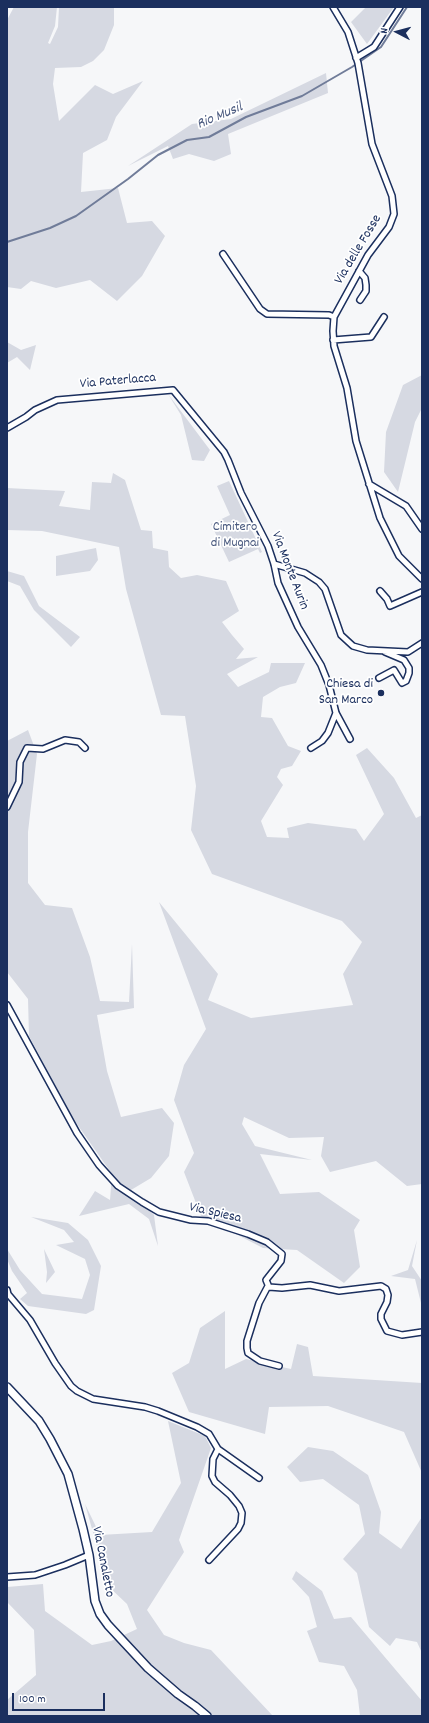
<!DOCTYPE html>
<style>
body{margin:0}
#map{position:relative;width:429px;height:1723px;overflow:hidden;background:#f6f7f9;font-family:Dekko,sans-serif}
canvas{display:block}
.frame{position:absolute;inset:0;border:8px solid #1b2f5e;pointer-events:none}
.north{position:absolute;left:377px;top:12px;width:40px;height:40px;-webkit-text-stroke:3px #fff;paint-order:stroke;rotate:276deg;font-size:11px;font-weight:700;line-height:16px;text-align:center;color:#1b2f5e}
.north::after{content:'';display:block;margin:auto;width:14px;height:18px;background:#1b2f5e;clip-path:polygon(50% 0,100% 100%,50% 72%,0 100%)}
.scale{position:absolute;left:12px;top:1693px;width:93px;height:18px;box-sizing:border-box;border:2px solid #1b2f5e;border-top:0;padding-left:5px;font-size:12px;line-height:14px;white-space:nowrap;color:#1b2f5e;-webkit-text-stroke:3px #fff;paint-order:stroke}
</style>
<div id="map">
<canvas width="429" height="1723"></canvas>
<div class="frame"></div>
<div class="north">N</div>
<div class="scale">100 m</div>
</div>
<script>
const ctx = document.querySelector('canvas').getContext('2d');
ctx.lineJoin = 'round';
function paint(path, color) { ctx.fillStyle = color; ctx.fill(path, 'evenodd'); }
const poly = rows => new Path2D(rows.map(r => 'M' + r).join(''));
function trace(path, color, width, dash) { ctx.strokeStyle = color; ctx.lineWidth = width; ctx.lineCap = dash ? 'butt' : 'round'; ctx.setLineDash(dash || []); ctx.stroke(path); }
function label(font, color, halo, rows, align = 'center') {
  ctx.font = font + ' Dekko,sans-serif'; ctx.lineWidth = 3.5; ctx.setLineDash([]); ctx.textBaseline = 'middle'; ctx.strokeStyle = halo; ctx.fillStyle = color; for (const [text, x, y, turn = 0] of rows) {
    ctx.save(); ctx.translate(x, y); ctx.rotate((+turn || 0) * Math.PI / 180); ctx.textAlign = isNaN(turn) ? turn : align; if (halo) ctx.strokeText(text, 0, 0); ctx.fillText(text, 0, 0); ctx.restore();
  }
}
paint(poly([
 [14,7,57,7,55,26,48,43,50,44,58,27,59,7,114,7,114,25,104,50,93,61,81,67,55,68,53,84,59,121,95,85,113,94,143,81,116,117,107,140,83,153,81,192,118,188,127,223,152,221,165,236,142,276,117,301,90,280,56,288,31,281,21,289,7,287,7,20],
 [366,7,394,7,367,44,351,22],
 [326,73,328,93,228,134,231,154,214,161,189,154,173,159,168,146,128,166,192,124,231,119],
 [7,342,21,350,36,345,30,370,17,357,7,363],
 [422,375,422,408,415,422,398,492,384,472,386,432,403,385],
 [168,394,210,450,204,461,192,460,181,415],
 [113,473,125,480,141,530,152,531,153,548,168,551,169,567,181,578,197,575,226,581,239,611,222,622,232,635,244,649,236,659,258,657,227,674,238,687,269,672,271,663,305,663,296,683,280,687,263,697,261,717,272,718,288,746,301,751,292,766,281,769,277,777,283,785,261,821,267,837,289,838,287,828,308,823,356,829,364,841,384,814,356,755,367,748,394,778,416,818,422,815,422,1184,407,1186,376,1161,330,1172,321,1156,324,1137,289,1138,244,1117,242,1124,255,1146,312,1160,260,1154,280,1194,319,1192,360,1220,354,1230,360,1267,344,1283,297,1250,263,1248,201,1216,184,1172,194,1153,174,1100,184,1065,206,1029,159,902,218,974,208,1000,251,1018,353,1005,343,974,362,942,342,921,212,874,191,830,196,786,185,716,161,715,126,589,119,547,42,531,7,530,7,488,65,491,59,506,90,510,92,482,111,483],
 [229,481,262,552,260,553,258,549,229,562,211,524,230,515,217,486],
 [96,548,98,560,90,571,56,576,56,556],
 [7,571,24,576,39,606,80,637,71,647,34,610,20,586,7,581],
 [28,730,37,754,28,832,28,883,45,905,72,908,90,957,100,1001,129,1002,132,944,134,1008,97,1015,107,1071,121,1117,162,1108,174,1123,169,1156,151,1178,131,1190,154,1215,158,1246,149,1219,129,1204,79,1216,95,1191,110,1200,112,1174,72,1117,29,1036,28,999,7,972,7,741],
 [31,1217,68,1223,88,1240,101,1266,94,1310,86,1314,28,1306,20,1299,27,1293,12,1271,7,1259,7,1249,20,1270,42,1294,82,1299,90,1275,85,1259,56,1245,74,1242,64,1230],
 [417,1240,412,1266,422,1281,422,1307,415,1279,391,1276,408,1270],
 [44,1249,55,1272,46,1283,47,1272],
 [225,1311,225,1369,246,1359,291,1369,297,1344,308,1347,313,1376,422,1383,422,1473,404,1432,328,1406,269,1407,265,1434,189,1412,172,1373,189,1363,200,1328],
 [168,1421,205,1436,211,1448,179,1540,184,1552,147,1610,164,1635,184,1643,211,1650,273,1716,7,1716,7,1700,36,1675,34,1630,7,1602,7,1587,43,1584,45,1611,92,1645,111,1641,137,1629,127,1604,108,1586,85,1504,100,1535,152,1532,181,1483],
 [308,1447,333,1451,368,1475,381,1512,379,1533,401,1549,422,1517,422,1653,417,1642,396,1638,390,1646,369,1627,357,1573,343,1559,365,1534,359,1505,323,1479,300,1482,287,1467],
 [296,1571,322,1591,334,1619,351,1617,422,1701,422,1716,360,1716,357,1690,344,1666,319,1662,307,1631,317,1627,309,1597,292,1579]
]), '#d6d9e2');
trace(poly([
 [7,242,50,228,76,216,128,179,158,155,187,140,209,137,246,117,302,96,352,67,381,47,407,7]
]), '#707c99', 2);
const street = poly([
 [333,7,348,32,358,63,372,144,392,196,394,214,389,227,368,255,334,317,333,331,334,346,347,388,356,441,380,518,399,556,422,579],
 [356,58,374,47,400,7],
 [223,254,260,309,267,314,329,315,334,317],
 [359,271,365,278,366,285,366,291,360,300],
 [333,340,371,337,384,317],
 [7,428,26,417,35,410,57,400,173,390,224,452,228,460,241,493,268,546,274,564,278,583,298,627,321,665,329,685,336,713,350,739],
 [369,484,406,506,422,529],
 [274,564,305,573,319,582,325,589,341,635,353,646,367,650,408,652,422,643],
 [380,591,387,599,390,606,422,592],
 [379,678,394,670,402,683,406,681,409,673,409,668,404,660,385,652],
 [311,748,322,741,328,733,336,713],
 [7,807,19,782,20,762,27,748,43,749,65,740,79,742,85,748],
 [7,1005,77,1133,99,1165,118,1186,142,1202,159,1212,191,1220,208,1221,248,1234,267,1242,282,1254,281,1261,266,1280,269,1287,282,1288,310,1285,339,1291,381,1286,386,1289,388,1295,387,1302,381,1314,381,1319,387,1331,402,1335,422,1332],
 [268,1286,259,1303,247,1341,247,1348,248,1353,260,1361,279,1366],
 [7,1290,8,1294,30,1320,55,1363,71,1386,77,1391,93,1399,145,1407,158,1411,197,1427,209,1434,218,1449,213,1459,212,1476,215,1482,230,1495,239,1506,242,1513,241,1523,238,1529,209,1560],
 [218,1449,259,1478],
 [7,1577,35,1575,65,1565,89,1555]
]);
const secondary = poly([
 [7,1387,39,1421,50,1439,68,1474,83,1529,89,1555,95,1601,100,1614,108,1625,148,1668,178,1694,195,1706,207,1716]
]);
trace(street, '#1b2f5e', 8);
trace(secondary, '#1b2f5e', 10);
trace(street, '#fff', 5);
trace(secondary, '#fff', 7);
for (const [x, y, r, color] of [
 [381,693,4,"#1b2f5e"]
]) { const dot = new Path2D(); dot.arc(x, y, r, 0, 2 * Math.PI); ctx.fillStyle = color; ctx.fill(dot); trace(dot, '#fff', 1.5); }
label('14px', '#1b2f5e', '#fff', [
 ["Via delle Fosse",359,250,-59],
 ["Via Paterlacca",118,382,-5],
 ["Via Monte Aurin",289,571,69],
 ["Via Spiesa",215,1214,13],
 ["Via Canaletto",102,1562,79]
]);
label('14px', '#4a5a7f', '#fff', [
 ["Cimitero",235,528],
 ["di Mugnai",235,544]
]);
label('14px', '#1b2f5e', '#fff', [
 ["Chiesa di",373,685],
 ["San Marco",373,701]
], 'right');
label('italic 15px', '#4d5c81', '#fff', [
 ["Rio Musil",220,117,-23]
]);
</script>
